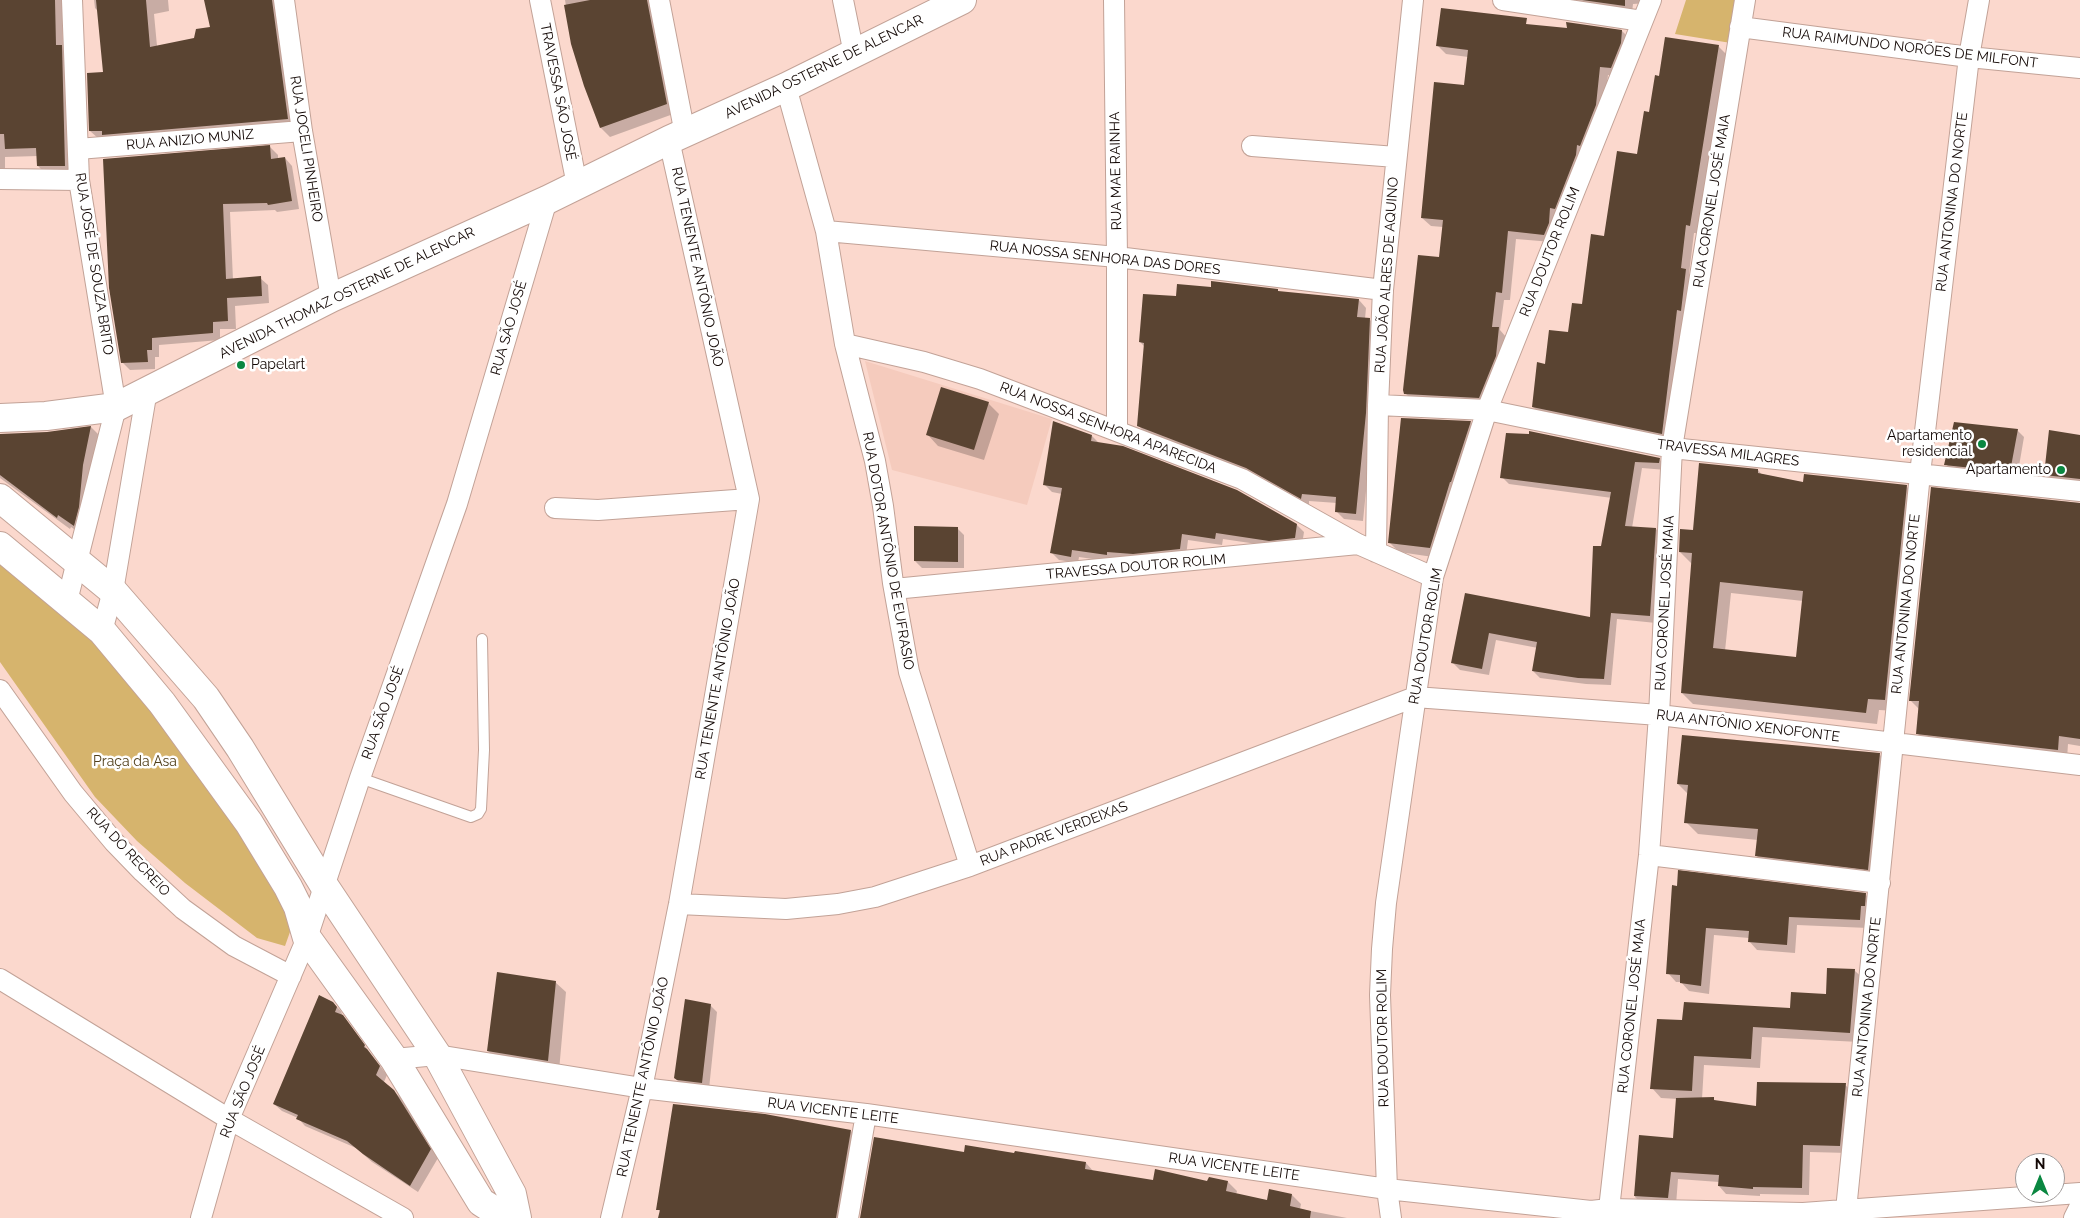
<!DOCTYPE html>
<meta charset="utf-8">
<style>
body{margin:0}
#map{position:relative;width:2080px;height:1218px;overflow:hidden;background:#fbd8cd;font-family:Raleway,sans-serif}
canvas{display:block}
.north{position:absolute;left:2015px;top:1153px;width:50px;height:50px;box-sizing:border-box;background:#fff;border:1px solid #a19c9b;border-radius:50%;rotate:0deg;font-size:14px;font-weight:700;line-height:20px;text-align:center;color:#130805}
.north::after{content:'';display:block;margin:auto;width:18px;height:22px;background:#0a8741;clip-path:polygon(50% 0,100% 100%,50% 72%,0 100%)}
</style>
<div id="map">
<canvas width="2080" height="1218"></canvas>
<div class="north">N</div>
</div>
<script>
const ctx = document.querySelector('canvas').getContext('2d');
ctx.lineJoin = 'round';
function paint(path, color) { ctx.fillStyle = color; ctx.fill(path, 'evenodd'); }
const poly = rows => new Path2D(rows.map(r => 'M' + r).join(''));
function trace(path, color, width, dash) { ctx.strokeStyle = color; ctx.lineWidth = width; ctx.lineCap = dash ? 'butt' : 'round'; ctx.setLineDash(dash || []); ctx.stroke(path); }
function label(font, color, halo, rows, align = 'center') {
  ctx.font = font + ' Raleway,sans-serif'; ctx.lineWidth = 5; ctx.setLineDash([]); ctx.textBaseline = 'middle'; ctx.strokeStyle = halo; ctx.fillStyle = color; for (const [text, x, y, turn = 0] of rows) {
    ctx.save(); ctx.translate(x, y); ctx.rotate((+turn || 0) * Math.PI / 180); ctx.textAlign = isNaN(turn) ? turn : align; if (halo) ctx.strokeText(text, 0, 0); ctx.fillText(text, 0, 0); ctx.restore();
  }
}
paint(poly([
 [865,361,1052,419,1027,505,892,470]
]), '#f5cbbd');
paint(poly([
 [1686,0,1737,0,1731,43,1675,34],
 [0,548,157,703,296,915,285,946,257,938,185,883,137,841,95,797,0,662]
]), '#d6b46d');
paint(poly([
 [0,0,62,0,63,48,69,54,72,173,46,174,38,166,38,156,5,157,5,175,0,175],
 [94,0,168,0,169,11,154,14,157,46,195,39,212,28,206,0,284,0,296,127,99,139,90,131,104,74,99,12,95,8],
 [565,0,660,0,676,113,610,137,601,128,585,86,572,43],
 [1569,0,1650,0,1648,3,1633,4,1632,13],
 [1498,23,1568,30,1622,31,1630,39,1619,76,1608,75,1604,113,1552,242,1516,239,1510,300,1504,300,1500,330,1506,337,1487,405,1414,402,1406,394,1440,259,1443,227,1431,226,1422,218,1465,87,1468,57,1446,54,1438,46],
 [1718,46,1726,54,1698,233,1694,233,1689,274,1694,278,1670,441,1541,415,1533,407,1546,365,1569,334,1583,305,1605,237,1638,156,1660,77],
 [270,147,278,155,278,159,285,158,292,166,299,209,277,212,275,210,230,212,233,280,260,278,268,285,269,303,235,306,236,329,220,329,220,340,159,345,159,357,155,357,155,369,130,370,122,362,110,288],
 [1277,290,1279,292,1359,300,1366,308,1365,319,1369,319,1377,327,1373,421,1363,521,1344,519,1336,511,1337,503,1309,501,1309,505,1146,434,1139,426,1145,347,1140,342,1177,298],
 [988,403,999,414,984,460,938,446,928,435],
 [1470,422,1480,432,1440,558,1399,552,1389,542],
 [91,427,104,440,87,538,71,527,70,529,0,478,0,435,47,433],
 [2017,430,2024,437,2017,478,1953,471,1946,464],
 [1092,436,1099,443,1297,525,1304,532,1302,545,1277,547,1223,539,1222,545,1188,540,1186,556,1113,562,1079,557,1078,563,1059,560,1052,553,1062,494,1052,492,1045,485],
 [2080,436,2080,488,2055,484,2046,475],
 [1659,459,1666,466,1666,470,1642,468,1632,528,1656,529,1663,536,1656,623,1617,619,1611,685,1586,684,1540,678,1533,671,1538,648,1496,640,1489,675,1460,670,1453,663,1466,594,1591,619,1612,498,1509,484,1502,477],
 [1758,470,1763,476,1804,484,1906,486,1918,498,1897,711,1879,710,1877,724,1693,704,1682,693,1692,564,1680,552],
 [1731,593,1803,601,1797,659,1725,651],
 [1932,489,2080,503,2080,746,2068,744,2067,759,1926,742,1917,733,1920,710,1910,700],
 [957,528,964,535,964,568,922,568,915,561],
 [1879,754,1891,766,1880,881,1768,867,1756,855,1758,840,1698,834,1686,822,1688,794,1678,784],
 [1673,887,1865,894,1874,903,1868,928,1797,925,1795,953,1757,950,1749,941,1749,938,1714,935,1709,994,1689,991,1681,982,1676,982,1668,973],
 [1828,969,1855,971,1865,980,1859,1042,1762,1037,1760,1068,1704,1065,1702,1099,1713,1099,1716,1101,1757,1107,1845,1085,1853,1092,1848,1153,1810,1152,1809,1195,1760,1194,1760,1196,1726,1194,1719,1186,1719,1182,1678,1179,1676,1205,1643,1205,1635,1197,1640,1136,1674,1140,1678,1099,1661,1098,1652,1088,1684,1022,1791,1009,1827,996],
 [555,982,566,992,559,1071,499,1061,488,1051],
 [333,1003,341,1011,343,1017,387,1075,384,1082,402,1099,438,1158,418,1192,372,1162,356,1148,305,1126,298,1118,282,1111,274,1104],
 [710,1005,717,1012,709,1089,682,1085,675,1078],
 [851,1131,860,1141,846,1218,659,1218,660,1212,658,1209],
 [965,1153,1086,1163,1094,1172,1154,1181,1228,1182,1237,1191,1236,1195,1268,1202,1292,1195,1301,1204,1300,1209,1347,1218,861,1218]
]), '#0003');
paint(poly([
 [0,0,55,0,56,45,62,45,65,166,37,166,36,148,5,149,4,134,0,134],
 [96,0,146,0,150,47,194,38,196,29,210,27,204,0,272,0,288,119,102,135,102,131,89,131,87,73,103,72],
 [590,0,647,0,667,104,600,128,584,86,571,44,564,5],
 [1582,0,1625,0,1625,6],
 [1441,8,1527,18,1526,24,1567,28,1566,22,1622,30,1621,43,1611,68,1600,67,1596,105,1580,146,1577,145,1576,155,1555,209,1550,208,1549,223,1544,235,1508,231,1502,293,1496,292,1492,327,1499,327,1496,356,1479,398,1404,394,1403,390,1418,255,1439,257,1443,220,1421,218,1434,82,1464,85,1468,50,1436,46],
 [1665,37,1719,45,1690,226,1686,225,1681,268,1686,269,1681,311,1677,310,1662,434,1532,407,1537,362,1545,364,1549,330,1568,332,1572,303,1582,304,1591,234,1604,236,1617,151,1637,154,1644,111,1649,112,1655,75,1659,76],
 [270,145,271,159,285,157,292,201,268,205,267,203,223,204,226,279,261,276,262,296,227,298,228,321,213,322,213,333,152,338,152,350,147,350,148,362,121,363,109,288,103,159],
 [1211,281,1278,289,1278,291,1359,299,1357,317,1370,318,1366,413,1356,514,1335,512,1336,497,1302,494,1301,499,1246,468,1137,426,1144,343,1139,342,1143,294,1176,296,1177,284,1211,287],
 [941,387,989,402,974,450,926,435],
 [1401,418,1471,421,1451,482,1450,482,1430,548,1388,543],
 [1053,421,1092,435,1091,441,1123,446,1237,490,1297,524,1295,538,1269,541,1216,533,1215,539,1182,534,1180,549,1133,554,1107,552,1107,555,1072,550,1071,557,1050,553,1062,488,1043,485],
 [1954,422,2018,429,2010,472,1944,465],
 [91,426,83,465,79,507,74,526,58,515,57,518,0,475,0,434,47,432],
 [2049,430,2080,435,2080,479,2044,475],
 [1529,431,1660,458,1659,463,1635,462,1625,526,1656,528,1650,616,1611,613,1604,679,1578,678,1532,671,1537,642,1489,633,1482,669,1451,663,1465,593,1590,617,1593,546,1601,546,1611,492,1500,478,1506,433,1529,434],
 [1699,463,1758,469,1758,473,1803,482,1804,474,1907,485,1885,700,1868,699,1866,713,1681,693,1692,553,1679,552,1680,529,1693,530],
 [1720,582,1803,591,1796,657,1713,648],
 [1931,487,2080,503,2080,739,2059,736,2058,750,1916,734,1919,701,1909,701],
 [914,526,958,527,958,562,914,561],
 [1682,735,1880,753,1868,870,1755,856,1758,829,1684,823,1688,785,1677,784],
 [1678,870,1866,893,1865,906,1861,906,1860,920,1789,917,1787,945,1748,942,1749,931,1706,928,1701,986,1680,983,1680,975,1666,974,1672,885,1677,886],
 [1827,968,1855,969,1850,1033,1753,1027,1751,1059,1694,1056,1692,1091,1650,1089,1657,1019,1682,1020,1684,1002,1790,1008,1791,992,1826,994],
 [497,972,556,981,548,1061,487,1051],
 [319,995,333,1002,337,1007,335,1012,343,1015,365,1045,364,1047,367,1049,380,1066,376,1075,394,1090,431,1149,410,1186,363,1154,347,1141,296,1119,298,1115,273,1104],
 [685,999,711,1004,702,1083,677,1080,674,1078],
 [1757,1082,1846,1083,1840,1146,1803,1145,1802,1188,1753,1187,1753,1189,1718,1186,1719,1175,1671,1172,1668,1198,1634,1196,1639,1135,1673,1138,1676,1098,1714,1097,1714,1100,1756,1106],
 [673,1104,765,1114,851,1130,836,1218,658,1218,660,1210,656,1210],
 [874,1137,964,1152,965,1145,1014,1153,1015,1151,1086,1162,1085,1169,1153,1180,1155,1169,1207,1181,1209,1177,1228,1181,1226,1191,1267,1200,1269,1189,1292,1194,1290,1206,1311,1211,1310,1218,860,1218]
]), '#5a4432');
const service = poly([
 [360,778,471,817,478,814,481,809,484,750,482,639]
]);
const minor = poly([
 [284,0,302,131,331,298],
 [540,0,577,185],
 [659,0,685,134],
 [843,0,854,54],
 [1114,0,1117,257,1117,431],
 [1503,0,1642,21],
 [1740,27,1969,57,2080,68],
 [786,87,826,231,845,344,875,461,883,506,893,583,909,672,970,866],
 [1252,146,1396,157],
 [78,149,302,131],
 [0,179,79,180],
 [826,231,1117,257,1383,290],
 [845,344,924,362,980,379,1242,479,1358,544],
 [1378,405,1487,410,1672,448,2080,491],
 [555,508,598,510,749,499],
 [1376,552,1378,405,1383,290,1413,0],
 [894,589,1358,544,1433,577],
 [67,601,116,407,79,180,72,0],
 [102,631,113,591,147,390],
 [0,690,73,793,114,842,143,872,183,909,234,946,291,976],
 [1649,855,1880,883],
 [679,904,786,909,838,904,875,897,970,866,1415,697,1659,715,2080,765],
 [0,979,229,1119,403,1218],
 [394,1059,437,1055,642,1088,866,1114,1387,1189,1591,1211,1609,1209,1803,1213,2080,1193],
 [1609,1209,1649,855,1659,715,1672,448,1745,0],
 [1846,1210,1920,474,1969,57,1979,0],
 [201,1218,229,1119,307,938,360,778,457,504,547,200],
 [611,1218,642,1088,679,904,749,499,669,140],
 [848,1218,866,1114],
 [1391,1218,1387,1189,1380,995,1382,949,1386,903,1433,577,1487,410,1651,0],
 [2074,1218,2080,1206]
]);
const secondary = poly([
 [0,498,113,591,206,698,240,748,325,887,437,1055,512,1194,517,1218],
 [0,546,102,631,162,703,249,823,288,887,298,907,307,938,394,1059,481,1202,506,1218]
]);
const trunk = poly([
 [0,418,46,416,116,407,331,298,547,200,669,140,786,87,962,0]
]);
trace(service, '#c2a297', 12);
trace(minor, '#c2a297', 22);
trace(secondary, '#c2a297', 30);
trace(trunk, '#c2a297', 30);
trace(service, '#fff', 10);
trace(minor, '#fff', 20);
trace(secondary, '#fff', 28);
trace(trunk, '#fff', 28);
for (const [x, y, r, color] of [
 [241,365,5,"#0a8741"],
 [1982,444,5,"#0a8741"],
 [2061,470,5,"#0a8741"]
]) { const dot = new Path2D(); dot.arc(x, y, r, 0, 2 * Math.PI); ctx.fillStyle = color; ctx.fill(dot); trace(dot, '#fff', 2); }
label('14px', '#130805', '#fff', [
 ["RUA RAIMUNDO NORÕES DE MILFONT",1910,48,7],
 ["AVENIDA OSTERNE DE ALENCAR",824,67,-26],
 ["TRAVESSA SÃO JOSÉ",558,92,79],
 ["RUA ANIZIO MUNIZ",190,140,-5],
 ["RUA JOCELI PINHEIRO",306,149,81],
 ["RUA MAE RAINHA",1116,171,-91],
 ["RUA CORONEL JOSÉ MAIA",1712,201,-81],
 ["RUA ANTONINA DO NORTE",1952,202,-83],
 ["RUA DOUTOR ROLIM",1550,252,-68],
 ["RUA NOSSA SENHORA DAS DORES",1105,258,6],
 ["RUA JOSÉ DE SOUZA BRITO",94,264,81],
 ["RUA TENENTE ANTÔNIO JOÃO",697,267,78],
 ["RUA JOÃO ALRES DE AQUINO",1387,275,-86],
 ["AVENIDA THOMAZ OSTERNE DE ALENCAR",347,293,-26],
 ["RUA SÃO JOSÉ",509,328,-74],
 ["RUA NOSSA SENHORA APARECIDA",1108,428,21],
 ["TRAVESSA MILAGRES",1728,453,7],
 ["RUA DOTOR ANTÔNIO DE EUFRASIO",888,551,80],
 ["TRAVESSA DOUTOR ROLIM",1136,567,-5],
 ["RUA CORONEL JOSÉ MAIA",1665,603,-87],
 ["RUA ANTONINA DO NORTE",1906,604,-84],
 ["RUA DOUTOR ROLIM",1426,636,-80],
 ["RUA TENENTE ANTÔNIO JOÃO",718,679,-80],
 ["RUA SÃO JOSÉ",383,713,-70],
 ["RUA ANTÔNIO XENOFONTE",1748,726,7],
 ["RUA PADRE VERDEIXAS",1054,834,-21],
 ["RUA DO RECREIO",128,852,47],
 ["RUA CORONEL JOSÉ MAIA",1632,1006,-84],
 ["RUA ANTONINA DO NORTE",1867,1007,-84],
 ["RUA DOUTOR ROLIM",1383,1038,-91],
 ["RUA TENENTE ANTÔNIO JOÃO",643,1077,-78],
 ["RUA SÃO JOSÉ",243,1092,-68],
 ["RUA VICENTE LEITE",833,1111,7],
 ["RUA VICENTE LEITE",1234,1167,8]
]);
label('14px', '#130805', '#fff', [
 ["Papelart",251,365,"left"],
 ["Apartamento",1972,436],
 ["residencial",1972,452],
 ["Apartamento",2051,470]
], 'right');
label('14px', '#513f1b', '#fff', [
 ["Praça da Asa",135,762]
]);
</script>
